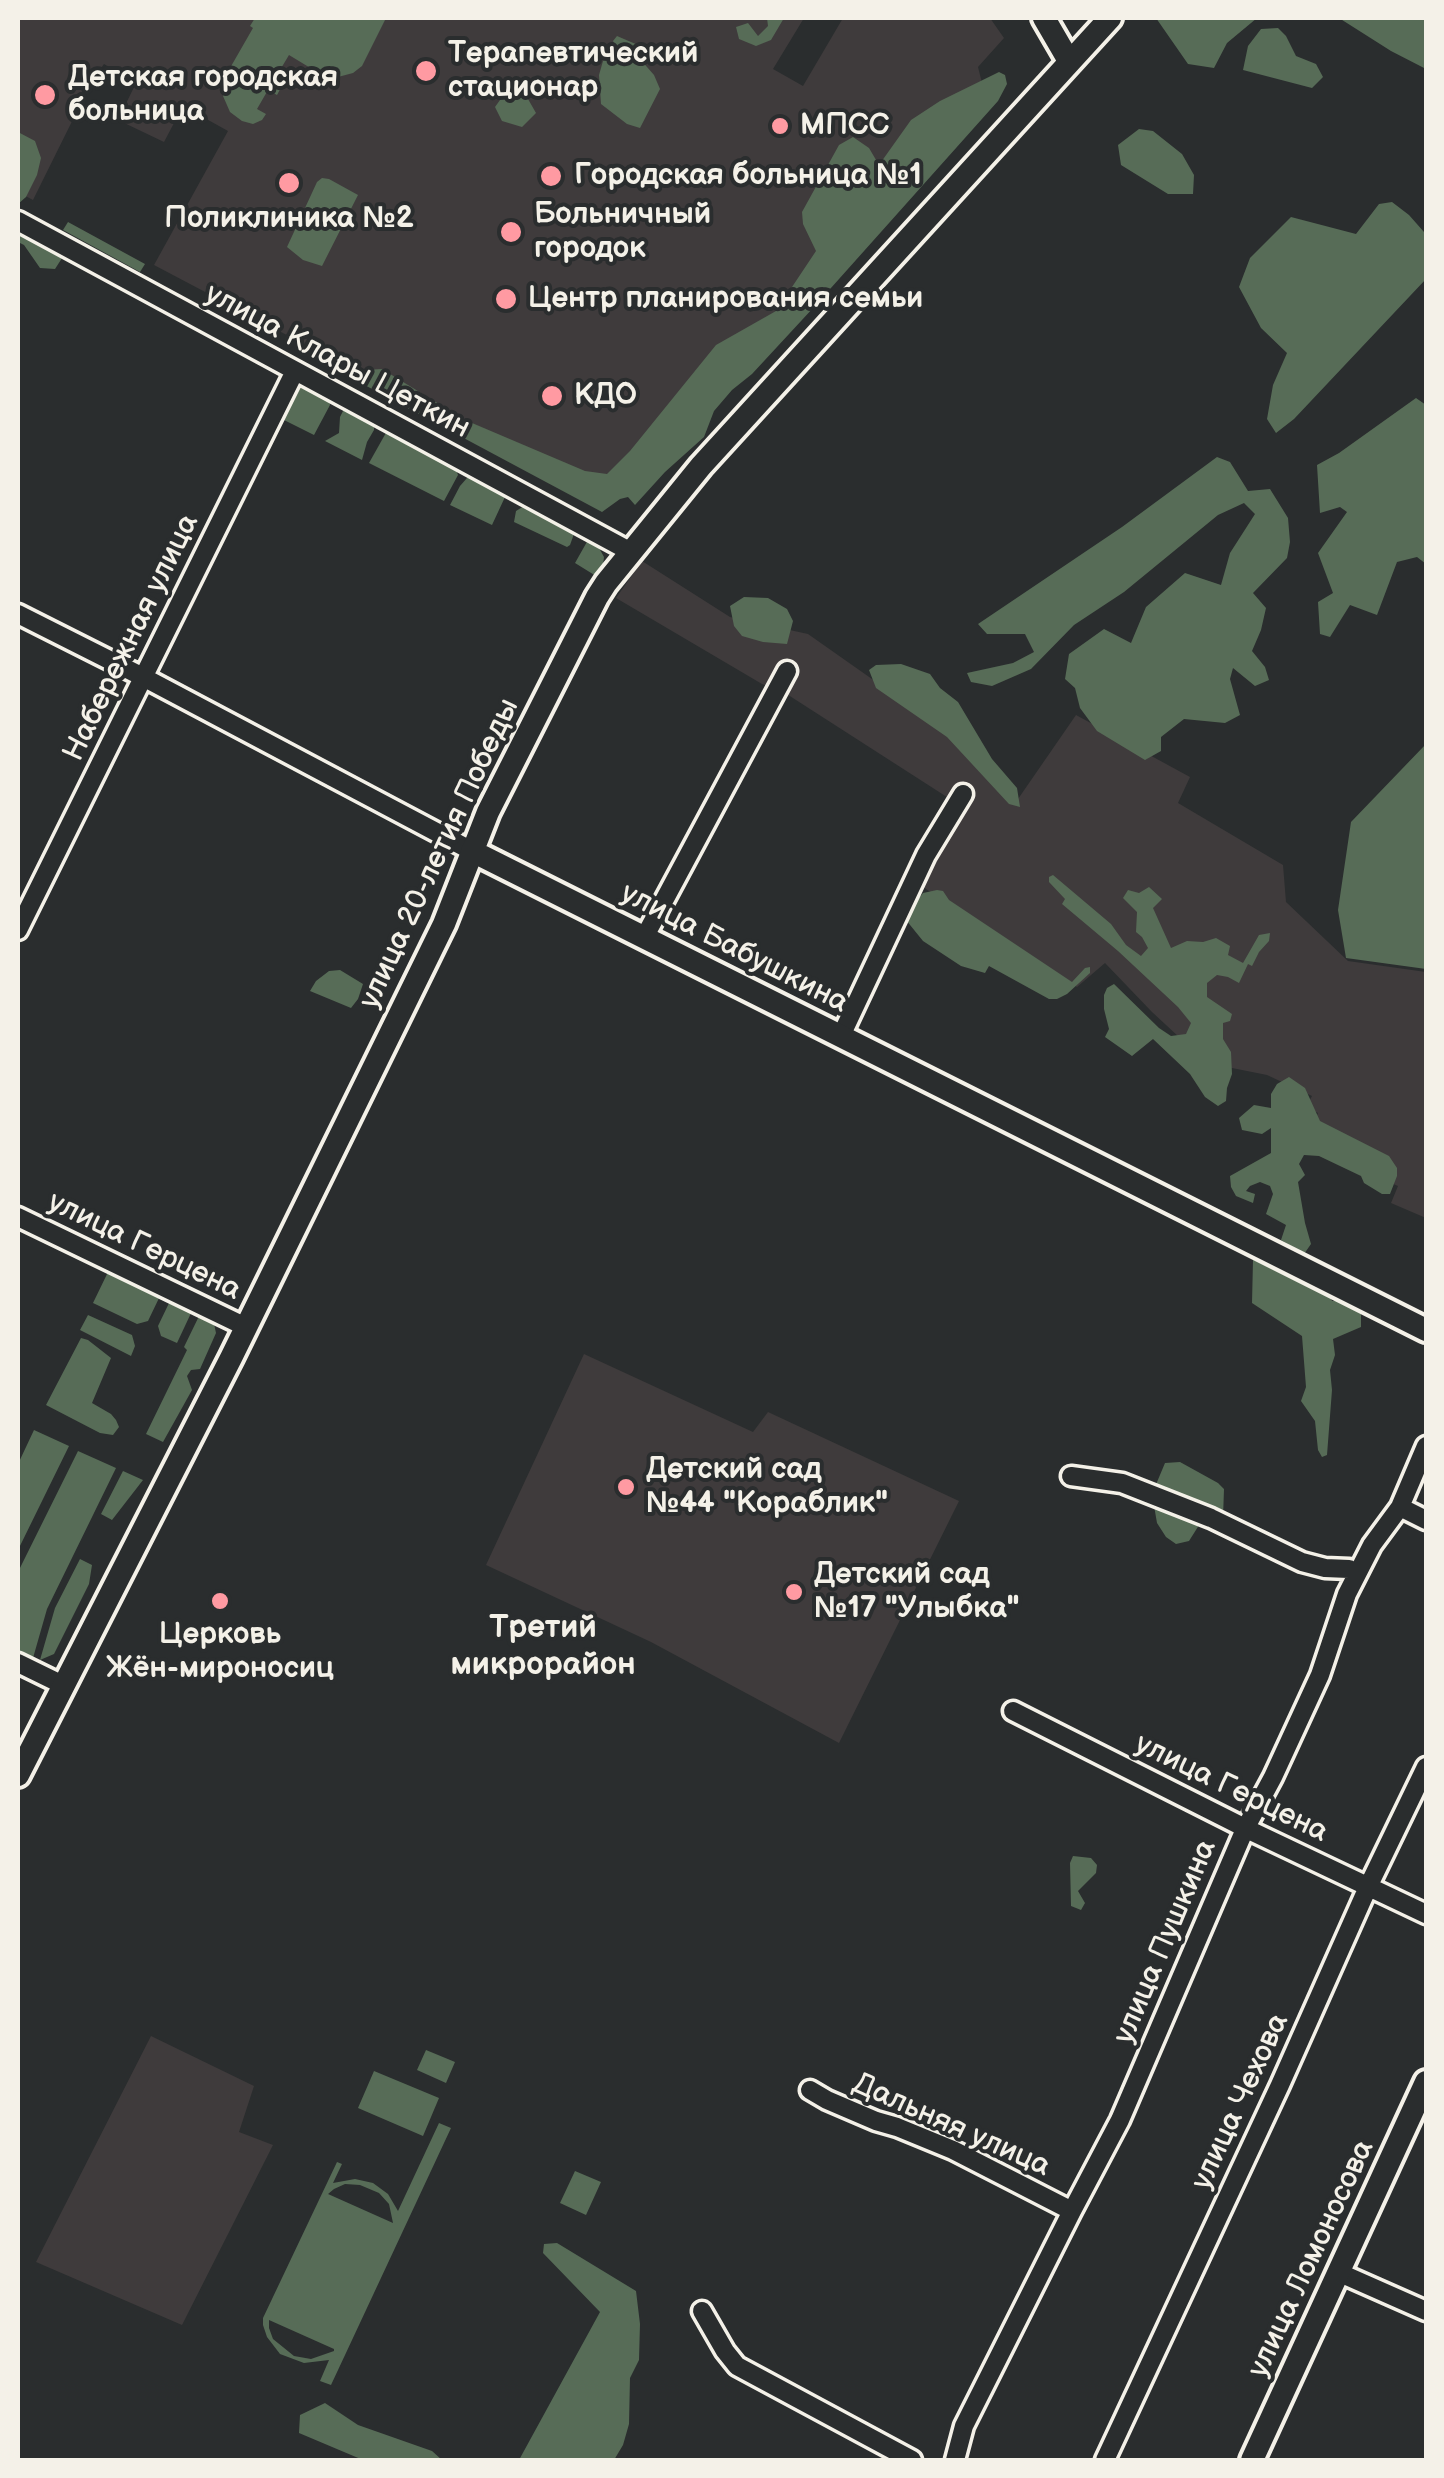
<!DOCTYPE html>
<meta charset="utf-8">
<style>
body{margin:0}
#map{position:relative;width:1444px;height:2478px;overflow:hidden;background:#2a2d2e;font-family:"Balsamiq Sans",sans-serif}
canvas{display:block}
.frame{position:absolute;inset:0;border:20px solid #f4f1e8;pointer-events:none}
</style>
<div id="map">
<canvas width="1444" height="2478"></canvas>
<div class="frame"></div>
</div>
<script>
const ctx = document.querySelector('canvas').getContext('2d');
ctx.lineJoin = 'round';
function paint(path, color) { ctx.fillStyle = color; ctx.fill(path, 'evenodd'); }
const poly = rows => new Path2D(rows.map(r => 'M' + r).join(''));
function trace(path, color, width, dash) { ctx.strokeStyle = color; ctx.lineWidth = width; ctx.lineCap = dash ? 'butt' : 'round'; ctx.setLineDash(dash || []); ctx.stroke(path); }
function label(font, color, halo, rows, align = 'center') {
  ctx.font = font + ' "Balsamiq Sans",sans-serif'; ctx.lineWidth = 8; ctx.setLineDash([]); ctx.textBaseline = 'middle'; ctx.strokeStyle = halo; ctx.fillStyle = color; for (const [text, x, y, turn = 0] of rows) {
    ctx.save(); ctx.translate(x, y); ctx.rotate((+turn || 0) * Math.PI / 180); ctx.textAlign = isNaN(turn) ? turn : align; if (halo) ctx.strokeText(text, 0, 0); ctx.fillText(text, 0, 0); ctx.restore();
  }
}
paint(poly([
 [18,18,804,18,773,69,803,86,843,18,990,18,1004,38,978,67,982,83,607,504,154,265,228,131,183,106,164,142,118,120,136,83,104,64,93,79,33,200,18,192],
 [642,561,730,617,808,634,963,743,1018,799,1076,715,1190,777,1178,803,1283,865,1286,902,1348,961,1426,972,1426,1218,1391,1203,1398,1186,1384,1180,1312,1126,1318,1113,1306,1107,1312,1096,1267,1075,1207,1063,1152,1012,1105,963,1077,987,909,878,950,799,782,691,762,684,616,598],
 [584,1354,753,1432,768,1412,959,1501,839,1743,651,1642,486,1565],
 [151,2036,254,2086,239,2132,273,2145,182,2325,36,2262]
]), '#3f3b3c');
paint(poly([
 [255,18,386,18,362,66,353,73,338,77,317,72,289,55,277,75,285,80,277,95,268,90,257,109,266,114,262,120,253,124,242,121,230,112,223,96,222,82,253,28,250,26],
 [767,18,784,18,771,40,756,46,739,39,736,27,748,23,758,36,768,26],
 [1156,18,1257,18,1227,43,1214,68,1188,64],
 [1339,18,1426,18,1426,69,1391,51],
 [1278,28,1286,36,1296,56,1316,64,1323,77,1312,88,1243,70,1248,46,1261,29],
 [617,36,645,48,640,59,654,75,660,89,640,128,627,124,601,104,599,75,603,61,617,49,613,41],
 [999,72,1005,75,1007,84,998,101,814,307,752,374,732,390,714,411,704,437,665,472,635,505,628,497,620,499,602,512,359,382,358,379,365,370,382,369,465,420,585,471,607,474,630,451,716,345,776,311,816,251,803,224,802,212,839,145,853,137,869,148,879,165,911,120,940,101],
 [518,87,524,92,536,113,522,127,502,121,495,107,500,100],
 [1139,129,1153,131,1182,154,1194,175,1193,194,1168,194,1121,165,1118,145],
 [18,132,35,141,41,158,37,175,26,197,18,204],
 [322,178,329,179,358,195,322,266,303,260,287,247,317,182],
 [1392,202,1409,215,1424,232,1426,229,1426,279,1294,419,1276,433,1267,419,1273,385,1287,353,1261,328,1239,287,1250,258,1291,217,1356,234,1379,204],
 [68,222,145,264,140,272,63,230],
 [18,227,64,255,55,269,40,268,24,245,18,242],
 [301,385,329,400,330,405,314,435,280,418,295,388],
 [1416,398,1426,405,1426,564,1417,557,1397,562,1377,615,1350,605,1330,637,1320,634,1318,602,1333,593,1318,553,1347,512,1340,507,1320,513,1317,465,1339,453],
 [345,407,374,422,374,430,367,442,362,460,325,441,339,433,340,417],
 [387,431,455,467,458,475,444,501,369,463],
 [1217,457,1230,462,1248,491,1270,489,1288,518,1290,542,1287,558,1253,593,1266,608,1261,630,1252,651,1265,667,1269,680,1255,686,1233,668,1230,679,1240,715,1225,723,1184,719,1161,737,1161,751,1145,760,1097,731,1080,708,1075,688,1065,679,1069,654,1104,629,1131,643,1146,607,1185,573,1221,585,1230,553,1255,514,1244,503,1218,515,1124,592,1074,625,1031,669,992,686,971,682,967,673,1013,663,1034,652,1025,634,987,634,978,624,1122,527],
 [473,477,503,492,505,497,492,525,450,505,460,486,467,478],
 [524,506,575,531,570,545,567,547,514,522,516,511],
 [588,540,598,546,604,557,603,565,596,576,575,563],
 [744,597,768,598,787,609,793,621,787,644,763,642,742,636,734,626,730,606],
 [901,664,930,674,940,688,958,702,992,759,1017,788,1020,807,1009,804,947,737,876,688,869,670,876,665],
 [1426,744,1426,969,1346,958,1338,910,1351,822],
 [1053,875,1111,924,1126,945,1141,956,1148,948,1142,937,1136,932,1137,912,1123,898,1128,890,1139,893,1149,887,1162,899,1153,908,1171,948,1187,941,1203,942,1216,938,1230,946,1228,955,1243,963,1259,935,1270,933,1269,941,1259,952,1252,966,1248,964,1239,983,1228,977,1217,975,1207,983,1207,997,1232,1014,1230,1021,1223,1023,1223,1039,1231,1052,1232,1074,1227,1088,1226,1101,1218,1106,1205,1097,1190,1074,1153,1039,1132,1056,1105,1037,1109,1029,1104,1009,1104,995,1107,988,1114,984,1159,1028,1171,1036,1186,1034,1191,1023,1178,1007,1118,951,1062,904,1065,899,1049,882,1049,877],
 [937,890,943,891,949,900,1072,982,1085,968,1090,967,1090,973,1067,994,1057,999,1049,999,989,966,985,973,961,966,923,941,906,920,909,911,923,893],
 [340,970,363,984,358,999,351,1008,310,991,316,981,329,971],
 [1289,1077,1305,1088,1320,1121,1389,1156,1397,1168,1397,1176,1390,1194,1382,1194,1364,1183,1361,1176,1319,1156,1304,1155,1299,1164,1305,1175,1298,1182,1305,1223,1311,1244,1304,1254,1281,1240,1286,1225,1266,1214,1273,1194,1270,1186,1260,1182,1250,1186,1246,1191,1255,1194,1253,1203,1236,1196,1231,1187,1230,1176,1271,1153,1271,1128,1262,1134,1242,1130,1239,1118,1254,1105,1271,1108,1271,1094,1277,1084],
 [1253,1260,1261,1261,1330,1296,1332,1301,1339,1301,1361,1314,1361,1327,1333,1339,1335,1355,1330,1370,1332,1390,1327,1455,1322,1457,1318,1450,1315,1421,1301,1401,1306,1387,1302,1336,1252,1303],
 [109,1270,160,1296,148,1321,137,1324,93,1303],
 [170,1301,192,1311,177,1343,161,1336,158,1326],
 [201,1312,213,1319,216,1333,200,1369,191,1370,187,1376,192,1390,163,1442,146,1434,187,1350,184,1347],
 [88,1315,132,1335,135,1346,131,1356,80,1330],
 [81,1338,88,1340,111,1358,92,1403,111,1414,116,1420,119,1427,113,1435,100,1433,46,1405],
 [34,1430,69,1446,18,1550,18,1464],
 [78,1451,116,1468,47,1609,33,1658,18,1651,18,1572],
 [1180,1462,1218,1483,1224,1489,1223,1518,1201,1522,1189,1541,1176,1544,1166,1537,1157,1523,1152,1494,1165,1463],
 [123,1471,143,1480,112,1520,101,1514],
 [80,1559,92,1565,89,1584,54,1654,40,1660,55,1608],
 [1073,1856,1091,1858,1097,1865,1096,1873,1078,1891,1085,1903,1081,1910,1071,1906,1070,1863],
 [426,2050,455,2062,446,2083,417,2070],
 [374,2071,439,2098,423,2136,358,2108],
 [439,2123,451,2128,331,2385,320,2381,329,2360,304,2363,280,2354,267,2337,263,2325,263,2318,337,2162,342,2164,333,2183,355,2179,373,2183,388,2194,398,2211],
 [345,2184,360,2185,379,2193,389,2204,393,2223,328,2194,334,2189],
 [269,2320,334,2349,334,2351,311,2359,294,2356,273,2339,269,2328],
 [575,2171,601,2182,586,2215,560,2203],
 [557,2243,636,2291,640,2324,639,2360,630,2378,629,2424,623,2445,614,2460,519,2460,600,2312,543,2253,544,2244],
 [325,2403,358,2425,432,2451,442,2460,363,2460,299,2433,300,2415]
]), '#576c57');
const minor = poly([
 [18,221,631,552],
 [18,614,143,677,472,851],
 [18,930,295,371],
 [644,938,787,671],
 [841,1036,926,855,963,794],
 [18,1217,246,1327],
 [1071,1476,1122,1483,1211,1518,1302,1562,1325,1568,1349,1569],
 [1400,1507,1426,1520],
 [18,1663,63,1685],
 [1013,1711,1251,1831,1426,1914],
 [810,2090,827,2100,876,2121,897,2127,953,2150,1072,2211],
 [1340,2273,1426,2311],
 [702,2311,725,2351,737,2366,912,2460],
 [955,2460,964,2426,1072,2211,1120,2120,1245,1829,1273,1777,1320,1675,1347,1594,1372,1545,1400,1507,1426,1446],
 [1105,2460,1280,2085,1368,1887,1426,1767]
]);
const tertiary = poly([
 [1044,18,1069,61],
 [472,851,1426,1330],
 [18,1775,231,1358,444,924,488,812,597,597,606,583,701,466,1110,18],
 [1252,2460,1426,2082]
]);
trace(minor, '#f4f1e8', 25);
trace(tertiary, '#f4f1e8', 30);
trace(minor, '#2a2d2e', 18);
trace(tertiary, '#2a2d2e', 22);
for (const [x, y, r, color] of [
 [426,71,12,"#ff9aa2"],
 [45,95,12,"#ff9aa2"],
 [780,126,10,"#ff9aa2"],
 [551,176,12,"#ff9aa2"],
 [289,183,12,"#ff9aa2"],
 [511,232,12,"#ff9aa2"],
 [506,299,12,"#ff9aa2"],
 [552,396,12,"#ff9aa2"],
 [626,1487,10,"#ff9aa2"],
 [794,1592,10,"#ff9aa2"],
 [220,1601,10,"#ff9aa2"]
]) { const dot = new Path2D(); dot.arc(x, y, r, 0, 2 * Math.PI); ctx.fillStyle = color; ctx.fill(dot); trace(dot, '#2a2d2e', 4); }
label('bold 30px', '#f4f1e8', '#2a2d2e', [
 ["Терапевтический",448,54],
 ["стационар",448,88],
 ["Детская городская",68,78],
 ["больница",68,112],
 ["МПСС",800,126],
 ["Городская больница №1",574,176],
 ["Больничный",534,215],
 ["городок",534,249],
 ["Поликлиника №2",289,219,"center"],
 ["Центр планирования семьи",528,299],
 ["КДО",574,396],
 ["Детский сад",646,1470],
 ["№44 \"Кораблик\"",646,1504],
 ["Детский сад",814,1575],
 ["№17 \"Улыбка\"",814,1609],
 ["Церковь",220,1635,"center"],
 ["Жён-мироносиц",220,1669,"center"]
], 'left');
label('30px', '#f4f1e8', '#2a2d2e', [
 ["улица Клары Цеткин",337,362,28],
 ["Набережная улица",132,638,-64],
 ["улица 20-летия Победы",440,854,-65],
 ["улица Бабушкина",734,949,27],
 ["улица Герцена",144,1247,26],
 ["улица Герцена",1231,1789,26],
 ["улица Пушкина",1166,1942,-67],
 ["улица Чехова",1241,2102,-65],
 ["Дальняя улица",951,2126,24],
 ["улица Ломоносова",1312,2259,-65]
]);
label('bold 32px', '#f4f1e8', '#2a2d2e', [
 ["Третий",543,1629],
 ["микрорайон",543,1666]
]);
</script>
